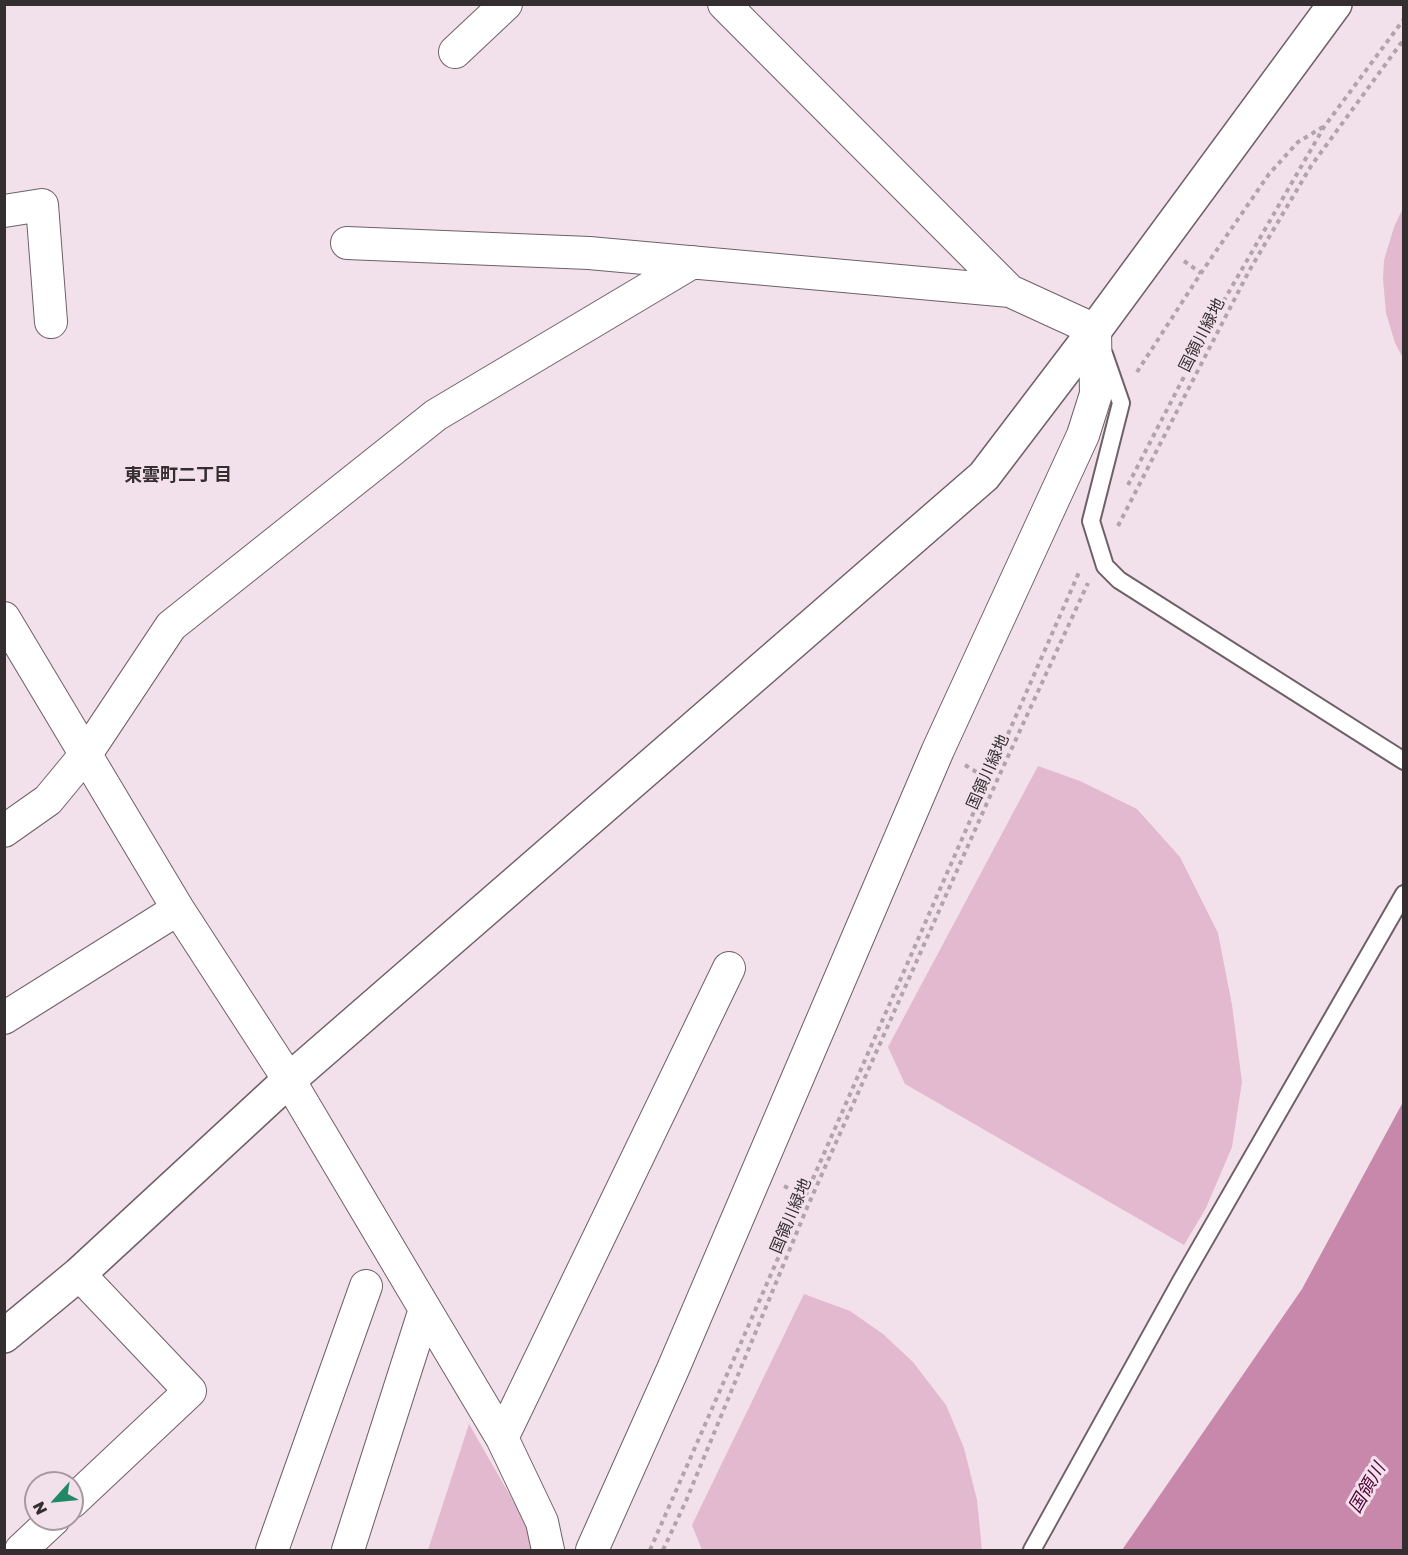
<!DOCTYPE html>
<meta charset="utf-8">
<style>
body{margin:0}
#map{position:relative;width:1408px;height:1555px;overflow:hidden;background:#f2e1ea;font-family:"Golos Text",sans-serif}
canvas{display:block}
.frame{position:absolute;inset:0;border:6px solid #342e31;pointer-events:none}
.north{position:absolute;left:24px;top:1471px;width:60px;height:60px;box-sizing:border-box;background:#f2e1ea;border:2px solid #a699a0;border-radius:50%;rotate:243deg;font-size:16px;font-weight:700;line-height:24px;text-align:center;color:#342e31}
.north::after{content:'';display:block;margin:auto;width:21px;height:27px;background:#208a67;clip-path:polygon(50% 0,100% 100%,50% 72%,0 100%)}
</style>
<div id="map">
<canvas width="1408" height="1555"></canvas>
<div class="frame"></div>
<div class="north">N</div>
</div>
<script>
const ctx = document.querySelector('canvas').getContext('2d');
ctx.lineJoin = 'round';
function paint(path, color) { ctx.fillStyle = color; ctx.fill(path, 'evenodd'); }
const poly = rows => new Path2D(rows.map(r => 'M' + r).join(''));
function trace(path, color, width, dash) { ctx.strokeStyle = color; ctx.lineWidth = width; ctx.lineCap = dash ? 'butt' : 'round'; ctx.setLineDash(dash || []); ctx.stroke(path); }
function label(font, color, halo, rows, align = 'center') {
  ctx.font = font + ' "Golos Text","Noto Sans JP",sans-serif'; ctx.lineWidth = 6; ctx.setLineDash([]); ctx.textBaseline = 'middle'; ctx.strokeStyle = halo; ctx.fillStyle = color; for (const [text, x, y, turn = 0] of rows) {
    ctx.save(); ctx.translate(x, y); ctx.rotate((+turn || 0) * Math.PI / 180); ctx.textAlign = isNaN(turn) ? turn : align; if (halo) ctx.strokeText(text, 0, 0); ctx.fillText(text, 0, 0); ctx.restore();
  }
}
paint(poly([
 [1403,208,1403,358,1395,343,1386,313,1383,279,1384,260,1394,227],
 [1038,766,1080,781,1137,809,1180,857,1218,933,1232,1005,1242,1082,1232,1147,1206,1208,1184,1245,905,1084,888,1047],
 [804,1294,850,1311,883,1334,913,1362,946,1405,964,1448,977,1500,982,1550,702,1550,692,1525],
 [469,1424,535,1539,531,1550,428,1550]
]), '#e3b9cf');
paint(poly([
 [1403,1102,1403,1550,1122,1550,1302,1289]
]), '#c888ab');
const service = poly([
 [1104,354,1121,403,1091,521,1105,566,1119,580,1404,761],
 [1032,1550,1181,1281,1404,894]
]);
const minor = poly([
 [455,52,506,4],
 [4,211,42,205,51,322],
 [347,243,589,253,1010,291],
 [4,618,178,909,289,1080,425,1309,348,1550],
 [4,831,48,800,86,754,171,626,436,415,693,262],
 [4,1018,178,909],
 [425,1309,502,1438,542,1522,548,1550],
 [502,1438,729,968],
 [72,1502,190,1391,79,1274],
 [21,1550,54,1519],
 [272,1550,366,1286],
 [592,1550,673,1369,938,750,1083,435,1096,394,1095,330,1010,291,724,4]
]);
const tertiary = poly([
 [4,1336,79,1274,289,1080,984,476,1095,330,1335,4]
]);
trace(service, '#6f6068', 20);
trace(minor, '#6f6068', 34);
trace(tertiary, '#6f6068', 36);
trace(poly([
 [1184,261,1201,273],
 [1137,372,1201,273,1269,174,1298,142,1323,127],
 [1128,485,1219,309,1324,127,1404,19],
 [1118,526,1249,271,1311,166,1404,39],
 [965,765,988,779],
 [784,1186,805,1196],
 [650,1550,1080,570],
 [663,1550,686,1501,806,1210,999,776,1088,583]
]), '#b0a3aa', 4, [4.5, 4.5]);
trace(service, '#fff', 16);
trace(minor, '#fff', 32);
trace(tertiary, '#fff', 33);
label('16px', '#342e31', '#f2e1ea', [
 ["国領川緑地",1202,335,-63],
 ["国領川緑地",988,772,-66],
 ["国領川緑地",791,1216,-67]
]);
label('bold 18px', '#342e31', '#f2e1ea', [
 ["東雲町二丁目",178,475]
]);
label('italic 18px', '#500138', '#f2e1ea', [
 ["国領川",1367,1488,-60]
]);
</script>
